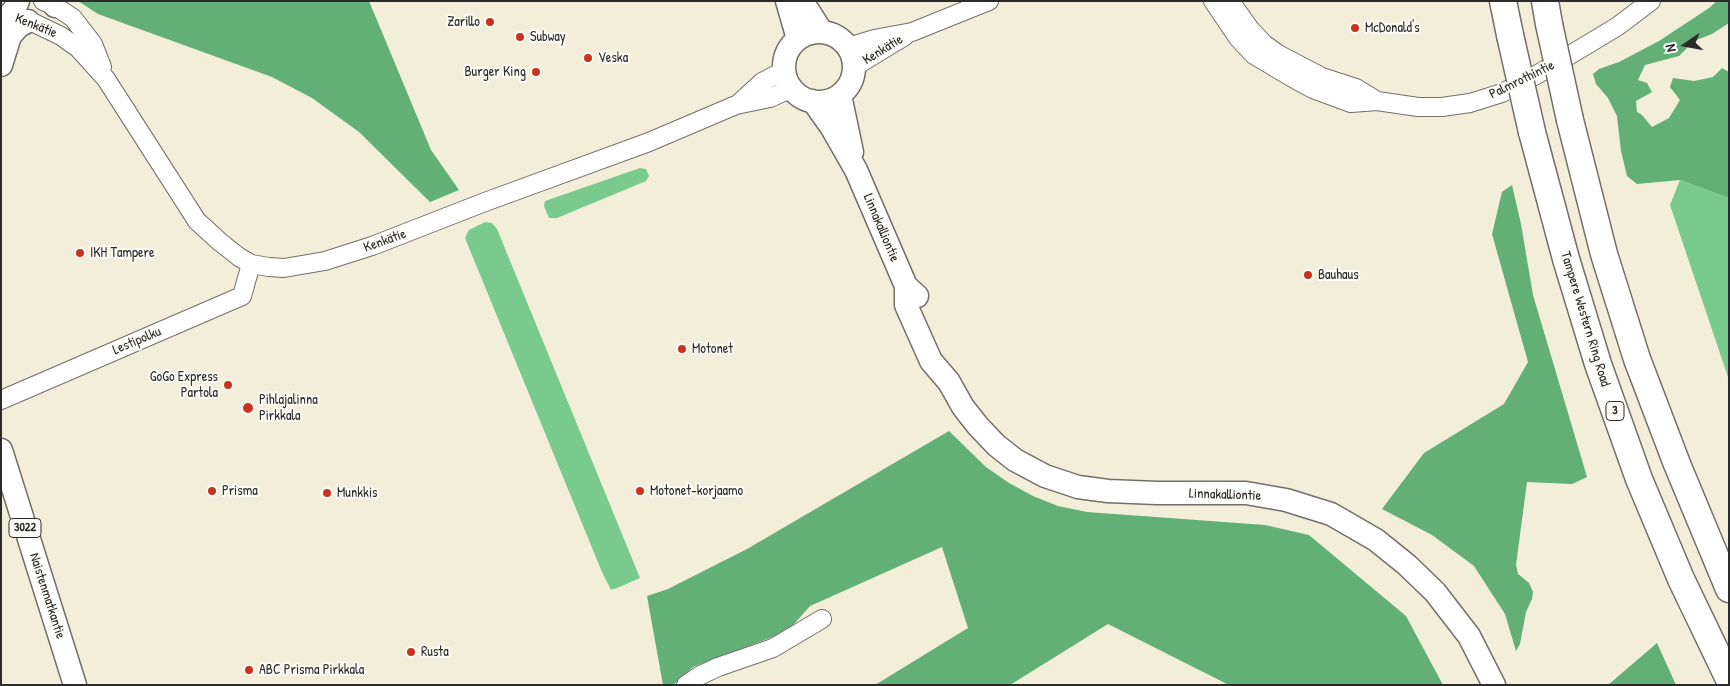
<!DOCTYPE html>
<meta charset="utf-8">
<style>
body{margin:0}
#map{position:relative;width:1730px;height:686px;overflow:hidden;background:#f3eeda;font-family:"Patrick Hand",sans-serif}
canvas{display:block}
.frame{position:absolute;inset:0;border:2px solid #2b2b2b;pointer-events:none}
.north{position:absolute;left:1660px;top:20px;width:50px;height:50px;-webkit-text-stroke:4px #fdfcf7;paint-order:stroke;rotate:258deg;font-size:14px;font-weight:700;line-height:20px;text-align:center;color:#2b2b2b}
.north::after{content:'';display:block;margin:auto;width:18px;height:22px;background:#2b2b2b;clip-path:polygon(50% 0,100% 100%,50% 72%,0 100%)}
</style>
<div id="map">
<canvas width="1730" height="686"></canvas>
<div class="frame"></div>
<div class="north">N</div>
</div>
<script>
const ctx = document.querySelector('canvas').getContext('2d');
ctx.lineJoin = 'round';
function paint(path, color) { ctx.fillStyle = color; ctx.fill(path, 'evenodd'); }
const poly = rows => new Path2D(rows.map(r => 'M' + r).join(''));
function trace(path, color, width, dash) { ctx.strokeStyle = color; ctx.lineWidth = width; ctx.lineCap = dash ? 'butt' : 'round'; ctx.setLineDash(dash || []); ctx.stroke(path); }
function label(font, color, halo, rows, align = 'center') {
  ctx.font = font + ' "Patrick Hand",sans-serif'; ctx.lineWidth = 4; ctx.setLineDash([]); ctx.textBaseline = 'middle'; ctx.strokeStyle = halo; ctx.fillStyle = color; for (const [text, x, y, turn = 0] of rows) {
    ctx.save(); ctx.translate(x, y); ctx.rotate((+turn || 0) * Math.PI / 180); ctx.textAlign = isNaN(turn) ? turn : align; if (halo) ctx.strokeText(text, 0, 0); ctx.fillText(text, 0, 0); ctx.restore();
  }
}
paint(poly([
 [640,168,646,169,649,176,646,181,557,218,549,218,544,206,545,201],
 [1680,180,1729,198,1729,380,1670,205],
 [485,222,492,223,497,229,640,578,617,588,611,590,602,572,465,238,469,230]
]), '#79cb8d');
paint(poly([
 [78,1,369,1,431,150,459,190,430,202,359,132,312,98,272,77,98,14],
 [1717,1,1729,1,1729,23,1712,34,1694,41,1679,56,1645,65,1638,80,1647,83,1652,92,1636,101,1637,112,1642,115,1652,127,1669,118,1680,100,1670,87,1673,78,1694,81,1713,77,1722,68,1729,72,1729,198,1680,180,1637,184,1627,176,1621,151,1617,116,1608,98,1596,84,1593,74,1599,69,1619,62,1659,41,1709,8],
 [1512,185,1521,224,1533,295,1587,477,1572,484,1527,482,1516,565,1518,574,1529,583,1533,592,1532,599,1526,612,1520,644,1516,651,1505,614,1474,566,1432,535,1382,509,1424,453,1504,404,1528,362,1492,234,1502,192],
 [949,431,986,467,1009,483,1033,496,1058,506,1087,512,1265,525,1309,535,1406,616,1443,685,1229,685,1108,624,1010,685,875,685,968,628,942,547,810,606,788,631,693,667,673,685,663,685,647,596,668,589,747,549],
 [1657,643,1676,685,1608,685]
]), '#62af78');
const minor = poly([
 [43,1,55,6,73,18,93,44,102,67],
 [1213,1,1238,38,1254,55,1296,80,1313,89,1351,103,1377,101,1418,107,1442,107,1470,103,1502,93,1538,74,1590,43,1618,26,1651,1],
 [1230,1,1250,29,1264,44,1278,54,1322,77,1356,88,1377,101],
 [16,18,32,22,61,36,78,48,106,79,197,221,220,242,239,257,251,264,269,267,284,268,325,261,372,246,485,202,649,142,736,105,770,98,792,88],
 [848,47,874,39,912,32,989,1],
 [854,67,905,36],
 [737,105,762,82,785,70],
 [1,400,242,296,251,264],
 [686,685,699,676,718,667,773,648,822,619]
]);
const major = poly([
 [51,1,55,6],
 [787,1,798,39],
 [802,1,822,32],
 [1,19,9,15,14,10,18,1],
 '784 67a35 35 0 1 1 70 0a35 35 0 1 1-70 0Z',
 [1,65,10,36,19,26,28,21],
 [840,95,852,152],
 [813,101,832,128,856,170,906,286,917,296],
 [906,286,906,305,931,361,949,382,963,407,978,426,996,445,1015,460,1045,476,1078,487,1108,491,1157,493,1246,493,1286,500,1331,514,1376,540,1407,565,1435,592,1469,636,1494,685],
 [1,450,75,685]
]);
const highway = poly([
 [1503,1,1510,35],
 [1545,1,1549,24],
 [1570,120,1604,254,1637,359,1677,464,1729,589],
 [1532,132,1566,259,1598,364,1639,479,1681,579,1729,679]
]);
trace(minor, '#716f68', 20);
trace(major, '#716f68', 25);
trace(highway, '#716f68', 29);
trace(minor, '#fff', 18);
trace(major, '#fff', 22);
trace(highway, '#fff', 26);
const highwayBridge = poly([
 [1549,24,1570,120],
 [1510,35,1532,132]
]);
trace(highwayBridge, '#716f68', 29, []);
trace(highwayBridge, '#fff', 26);
for (const [x, y, r, color] of [
 [490,22,5,"#c8321e"],
 [1355,28,5,"#c8321e"],
 [520,37,5,"#c8321e"],
 [588,58,5,"#c8321e"],
 [536,72,5,"#c8321e"],
 [80,253,5,"#c8321e"],
 [1308,275,5,"#c8321e"],
 [682,349,5,"#c8321e"],
 [228,385,5,"#c8321e"],
 [248,408,6,"#c8321e"],
 [212,491,5,"#c8321e"],
 [640,491,5,"#c8321e"],
 [327,493,5,"#c8321e"],
 [411,652,5,"#c8321e"],
 [249,670,5,"#c8321e"]
]) { const dot = new Path2D(); dot.arc(x, y, r, 0, 2 * Math.PI); ctx.fillStyle = color; ctx.fill(dot); trace(dot, '#fdfcf7', 2); }
for (const [x, y, w] of [
 [1615,411,18],
 [25,528,32]
]) { const box = new Path2D(); box.roundRect(x - w / 2, y - 9.5, w, 19, 4); ctx.fillStyle = '#fdfcf7'; ctx.fill(box); trace(box, '#2b2b2b', 1); }
label('bold 12px', '#2b2b2b', null, [
 ["3",1615,411],
 ["3022",25,528]
]);
label('14px', '#2b2b2b', '#fdfcf7', [
 ["Zarillo",480,22,"right"],
 ["McDonald's",1365,28],
 ["Subway",530,37],
 ["Veska",598,58],
 ["Burger King",526,72,"right"],
 ["IKH Tampere",90,253],
 ["Bauhaus",1318,275],
 ["Motonet",692,349],
 ["GoGo Express",218,377,"right"],
 ["Partola",218,393,"right"],
 ["Pihlajalinna",259,400],
 ["Pirkkala",259,416],
 ["Prisma",222,491],
 ["Motonet-korjaamo",650,491],
 ["Munkkis",337,493],
 ["Rusta",421,652],
 ["ABC Prisma Pirkkala",259,670]
], 'left');
label('14px', '#2b2b2b', '#fdfcf7', [
 ["Kenkätie",36,26,22],
 ["Kenkätie",883,50,-32],
 ["Palmrothintie",1522,80,-26],
 ["Linnakalliontie",881,228,67],
 ["Kenkätie",385,241,-20],
 ["Tampere Western Ring Road",1585,319,73],
 ["Lestipolku",137,341,-23],
 ["Linnakalliontie",1225,495,2],
 ["Naistenmatkantie",47,596,72]
]);
</script>
